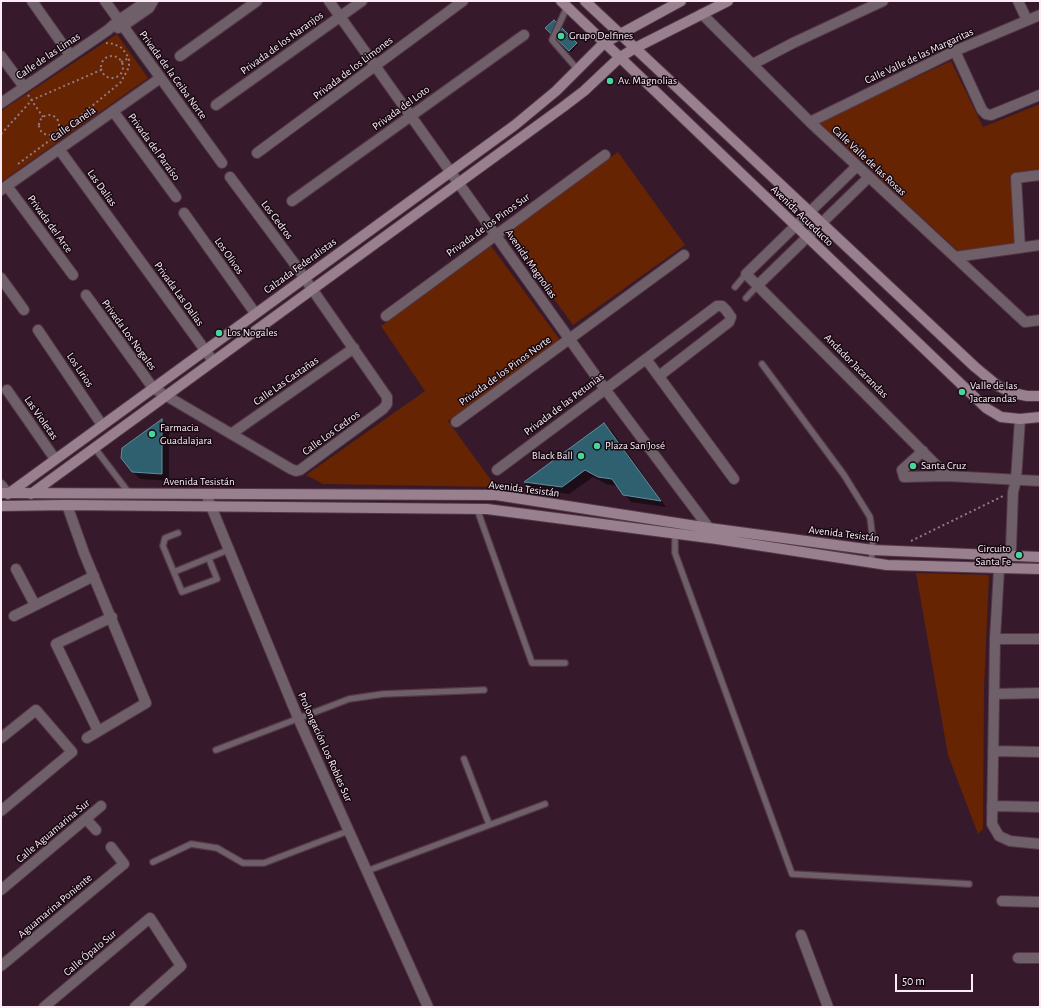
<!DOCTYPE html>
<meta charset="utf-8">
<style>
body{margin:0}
#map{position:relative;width:1041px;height:1008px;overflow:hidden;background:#37192c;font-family:"Alegreya Sans",sans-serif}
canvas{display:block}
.frame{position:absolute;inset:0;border:2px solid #fdecf5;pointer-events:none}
.scale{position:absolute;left:895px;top:974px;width:78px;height:18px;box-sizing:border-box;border:2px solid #fdecf5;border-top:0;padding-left:5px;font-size:12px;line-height:14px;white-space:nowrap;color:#fdecf5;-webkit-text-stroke:3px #160911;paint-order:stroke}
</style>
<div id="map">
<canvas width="1041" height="1008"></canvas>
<div class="frame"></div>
<div class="scale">50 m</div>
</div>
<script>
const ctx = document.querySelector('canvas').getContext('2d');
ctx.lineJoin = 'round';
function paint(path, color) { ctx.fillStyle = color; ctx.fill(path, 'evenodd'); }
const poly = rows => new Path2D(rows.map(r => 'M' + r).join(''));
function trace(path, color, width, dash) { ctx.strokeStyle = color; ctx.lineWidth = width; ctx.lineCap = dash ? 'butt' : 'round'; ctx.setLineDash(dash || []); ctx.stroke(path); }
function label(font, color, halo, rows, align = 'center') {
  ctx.font = font + ' "Alegreya Sans",sans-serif'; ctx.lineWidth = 3; ctx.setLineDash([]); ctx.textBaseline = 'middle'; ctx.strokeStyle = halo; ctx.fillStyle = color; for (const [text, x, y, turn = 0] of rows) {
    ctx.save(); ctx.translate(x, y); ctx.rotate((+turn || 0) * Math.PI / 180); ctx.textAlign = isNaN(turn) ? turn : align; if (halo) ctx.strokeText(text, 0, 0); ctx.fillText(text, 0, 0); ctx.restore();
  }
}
paint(poly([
 [117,34,148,78,1,182,1,111],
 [951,61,983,127,1040,104,1040,169,1013,174,1016,243,959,252,819,122],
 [618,152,685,245,573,325,506,233],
 [491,246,560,340,448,421,496,487,323,484,306,475,425,391,381,326],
 [916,573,989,575,984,689,983,829,978,834,948,755]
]), '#662402');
paint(poly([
 [554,21,578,45,571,52,547,28],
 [162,421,169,428,169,481,140,479,132,471],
 [604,424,612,431,666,507,631,502,618,486,606,484,593,477,569,494,532,489,525,482]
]), '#0007');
const building = poly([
 [554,20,577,43,569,51,545,28,554,20],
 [162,419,162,474,132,472,121,458,122,448,162,419],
 [604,423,661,501,623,495,612,479,598,477,585,470,562,487,524,482,604,423]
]);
paint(building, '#2f6070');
trace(building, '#608e9f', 1);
const lane = poly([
 [567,7,552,40,578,70],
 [735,287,746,274],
 [746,298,758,285],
 [762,364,844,475,870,517,873,541,871,563],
 [94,447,129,493],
 [477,509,532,663,565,663],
 [178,533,165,538,163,546,182,592,217,579,209,559],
 [675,534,675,553,792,874,969,884],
 [174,572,228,550],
 [216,750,349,699,383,694,484,690],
 [464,759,489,824],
 [153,862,191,844,217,848,243,863,264,863,348,831],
 [367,871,545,804]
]);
const street = poly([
 [32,1,70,55],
 [105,1,222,163],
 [329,1,605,389,712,532],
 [1018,1,1027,20],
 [702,14,810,122,1025,322,1040,320],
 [118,28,123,26,149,8,153,1],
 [955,51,982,110,986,114,991,115,1040,95],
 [1,56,24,87],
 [180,56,257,1],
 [753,64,793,43,883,1],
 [1,103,108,30,119,20,147,1],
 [216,105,362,1],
 [113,111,176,197],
 [810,122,955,51,1040,15],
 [59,149,213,361],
 [257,153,463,1],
 [857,166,746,274,947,476],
 [7,186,73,275],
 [1,190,159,79],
 [292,201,524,35],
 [184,213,255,313],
 [1020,248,1016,178,1040,175],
 [955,257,1040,245],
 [1,278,24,310],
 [758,285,869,177],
 [86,295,153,388,291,469,296,471,300,470,383,409,387,404,387,397,294,263,230,177],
 [386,316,605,155],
 [38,330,102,425],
 [646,359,734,479],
 [7,390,55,459],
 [1020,419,1016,480,1013,492,1011,549,999,569,995,639,992,824,999,836,1010,841,1040,844],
 [456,422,684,255],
 [231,434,354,348],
 [923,451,902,470,904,477,947,476,1040,481],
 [497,470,717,306,722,306,726,310,731,317,729,322,659,376],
 [1,485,8,494],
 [206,494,298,718,428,1007],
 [67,505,84,553,146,703,87,738],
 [16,569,35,605],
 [14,616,94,576],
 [995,639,1040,639],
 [994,694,1040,693],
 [98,731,56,644,112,617],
 [1,738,36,710,72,752,1,811],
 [993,751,1040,752],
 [992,806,1040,807],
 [86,819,96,830],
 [1,890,101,806],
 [1002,901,1040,902],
 [801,935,828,1007],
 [1018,958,1040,958],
 [1,966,124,864,111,847],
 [44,1007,150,918,181,966,135,1007]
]);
const secondary = poly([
 [561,1,986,408,1001,417,1020,419,1040,417],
 [585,1,975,367,998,386,1013,393,1027,396,1040,396],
 [1,493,496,495,709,528,873,550,1040,557],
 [8,494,515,125,556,91,604,43,681,1],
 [31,494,563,107,584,91,619,58,635,48,728,1],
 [1,506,67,505,487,509,717,539,887,565,1040,569]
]);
trace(lane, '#533748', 8);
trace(street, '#533748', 12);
trace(secondary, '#533748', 12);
trace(poly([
 '101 67a11 11 0 1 1 22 0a11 11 0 1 1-22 0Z',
 [121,62,129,58],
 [28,95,43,117],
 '39 125a10 10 0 1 1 20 0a10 10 0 1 1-20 0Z',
 [1,134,32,100,101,70],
 [18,164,57,135,121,82,129,67,129,58,122,48,114,44,106,43],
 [911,541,1003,496]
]), '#927a88', 2, [2, 3]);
trace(lane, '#6f5f68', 5.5);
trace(street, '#6f5f68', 10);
trace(secondary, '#99808e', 10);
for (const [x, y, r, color] of [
 [561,36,4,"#49d49c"],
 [610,81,4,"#49d49c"],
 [219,333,4,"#49d49c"],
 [962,392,4,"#49d49c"],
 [152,434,4,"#49d49c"],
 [597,446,4,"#49d49c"],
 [581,456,4,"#49d49c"],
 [913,466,4,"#49d49c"],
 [1019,555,4,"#49d49c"]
]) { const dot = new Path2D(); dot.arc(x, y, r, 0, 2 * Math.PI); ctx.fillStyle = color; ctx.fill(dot); trace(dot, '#160911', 1.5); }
label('11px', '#fdecf5', '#160911', [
 ["Grupo Delfines",569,36],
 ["Av. Magnolias",618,81],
 ["Los Nogales",227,333],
 ["Valle de las",970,386],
 ["Jacarandas",970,399],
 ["Farmacia",160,428],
 ["Guadalajara",160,441],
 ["Plaza San José",605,446],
 ["Black Ball",573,456,"right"],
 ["Santa Cruz",921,466],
 ["Circuito",1011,549,"right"],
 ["Santa Fe",1011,562,"right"]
], 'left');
label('11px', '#fdecf5', '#160911', [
 ["Privada de los Naranjos",282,43,-36],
 ["Calle de las Limas",48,56,-34],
 ["Calle Valle de las Margaritas",919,56,-25],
 ["Privada de los Limones",353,68,-37],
 ["Privada de la Ceiba Norte",173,75,54],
 ["Privada del Loto",401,108,-36],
 ["Calle Canela",73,124,-35],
 ["Privada del Paraíso",154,147,54],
 ["Calle Valle de las Rosas",869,161,43],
 ["Las Dalias",102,188,54],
 ["Avenida Acueducto",802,216,44],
 ["Los Cedros",277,220,53],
 ["Privada del Arce",50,224,54],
 ["Privada de los Pinos Sur",488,225,-36],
 ["Los Olivos",229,256,55],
 ["Avenida Magnolias",531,264,55],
 ["Calzada Federalistas",300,266,-36],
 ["Privada Las Dalias",179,294,54],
 ["Privada Los Nogales",129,335,54],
 ["Andador Jacarandas",856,366,45],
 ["Los Lirios",80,370,56],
 ["Privada de los Pinos Norte",505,371,-36],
 ["Calle Las Castañas",286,381,-35],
 ["Privada de las Petunias",564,404,-37],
 ["Las Violetas",41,418,55],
 ["Calle Los Cedros",331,433,-36],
 ["Avenida Tesistán",199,482],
 ["Avenida Tesistán",524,489,7],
 ["Avenida Tesistán",844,534,7],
 ["Prolongación Los Robles Sur",325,747,66],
 ["Calle Aguamarina Sur",53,831,-40],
 ["Aguamarina Poniente",55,906,-40],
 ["Calle Ópalo Sur",90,953,-40]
]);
</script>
